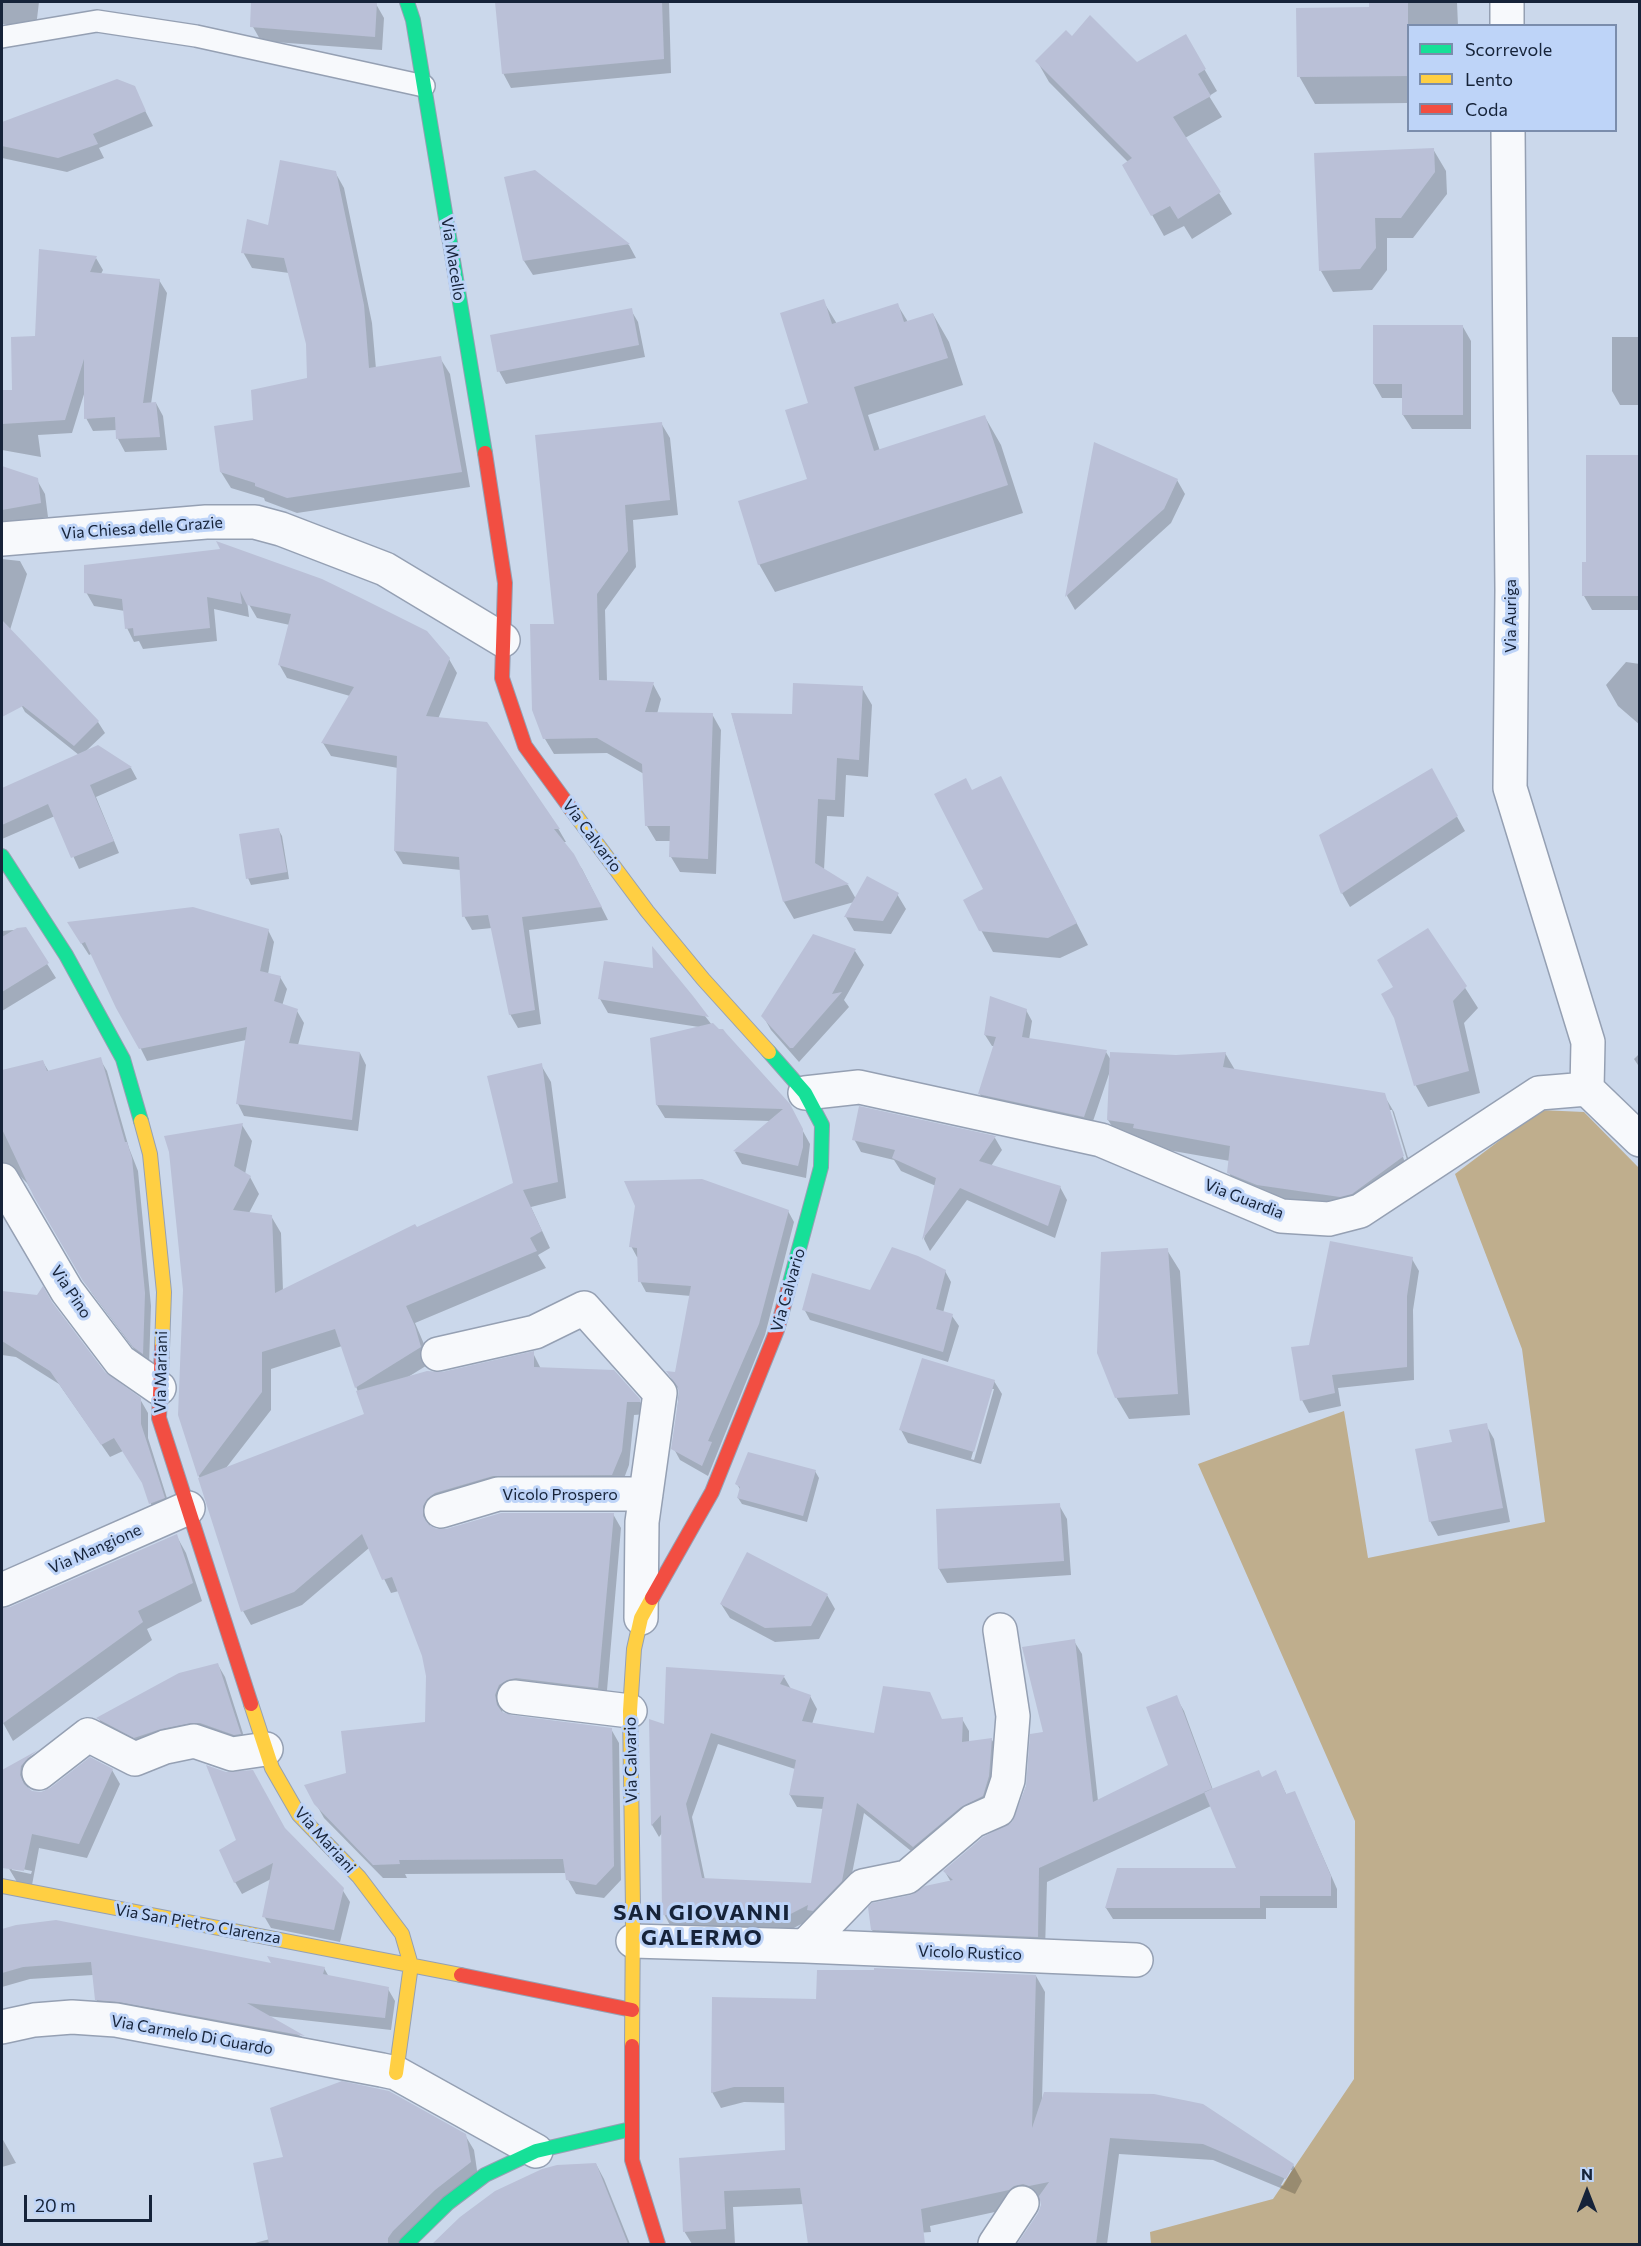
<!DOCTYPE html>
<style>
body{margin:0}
#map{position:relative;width:1641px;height:2246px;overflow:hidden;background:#cbd8eb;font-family:Commissioner,sans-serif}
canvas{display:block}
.frame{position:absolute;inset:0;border:3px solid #162339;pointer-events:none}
.legend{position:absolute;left:1407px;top:24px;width:210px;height:108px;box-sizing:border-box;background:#bed4f8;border:2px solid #7b8dac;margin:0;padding:8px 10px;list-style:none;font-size:18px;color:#162339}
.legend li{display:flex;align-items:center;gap:12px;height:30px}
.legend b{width:30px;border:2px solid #7b8dac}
.north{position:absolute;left:1557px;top:2162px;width:60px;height:60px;-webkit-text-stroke:4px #bed4f8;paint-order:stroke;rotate:0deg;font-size:16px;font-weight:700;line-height:24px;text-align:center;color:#162339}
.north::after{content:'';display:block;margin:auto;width:21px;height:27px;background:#162339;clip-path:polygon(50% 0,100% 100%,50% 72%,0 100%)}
.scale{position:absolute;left:24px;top:2195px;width:128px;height:27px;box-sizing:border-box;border:3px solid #162339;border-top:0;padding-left:8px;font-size:18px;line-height:21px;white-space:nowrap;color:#162339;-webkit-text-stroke:4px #bed4f8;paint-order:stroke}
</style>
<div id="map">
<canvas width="1641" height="2246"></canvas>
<div class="frame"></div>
<ul class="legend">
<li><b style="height:8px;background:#16e098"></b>Scorrevole</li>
<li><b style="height:8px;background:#ffcf43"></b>Lento</li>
<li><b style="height:8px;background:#f24e42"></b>Coda</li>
</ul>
<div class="north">N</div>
<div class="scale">20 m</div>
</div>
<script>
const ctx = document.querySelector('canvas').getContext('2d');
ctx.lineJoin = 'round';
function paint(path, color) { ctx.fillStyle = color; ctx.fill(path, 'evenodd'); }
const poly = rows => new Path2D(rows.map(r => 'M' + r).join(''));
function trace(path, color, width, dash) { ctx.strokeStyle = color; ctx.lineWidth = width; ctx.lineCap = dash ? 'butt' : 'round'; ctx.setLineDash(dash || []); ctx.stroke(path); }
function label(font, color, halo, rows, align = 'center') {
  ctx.font = font + ' Commissioner,sans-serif'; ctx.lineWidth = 6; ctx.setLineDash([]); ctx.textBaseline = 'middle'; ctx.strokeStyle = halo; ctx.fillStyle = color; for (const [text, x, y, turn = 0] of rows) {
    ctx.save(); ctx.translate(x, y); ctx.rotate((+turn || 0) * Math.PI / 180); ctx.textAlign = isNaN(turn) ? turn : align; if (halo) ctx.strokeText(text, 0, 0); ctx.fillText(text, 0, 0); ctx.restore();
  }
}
paint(poly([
 [1540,1110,1584,1112,1639,1168,1639,2244,1151,2244,1150,2232,1273,2199,1354,2079,1355,1821,1198,1464,1344,1411,1368,1558,1545,1522,1522,1349,1455,1174]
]), '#bfae8d');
paint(poly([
 [2,2,39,2,36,27,2,24],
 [255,2,367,2,376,4,384,18,382,50,261,41,253,27],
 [497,2,669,2,671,73,511,88,503,73],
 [1371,2,1457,2,1458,26,1408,26,1408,103,1315,104,1299,76,1371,8],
 [1185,36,1217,91,1209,96,1222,117,1185,138,1232,214,1192,239,1184,226,1164,236,1124,165,1128,162,1049,82,1037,61,1137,64],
 [117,80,139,99,153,126,99,148,104,158,67,172,2,158,2,123],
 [1433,149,1446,171,1447,194,1413,238,1387,238,1387,270,1372,290,1333,292,1321,271],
 [335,172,344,188,372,323,376,369,440,358,450,374,470,487,297,513,265,501,264,498,231,488,221,472,255,421,309,379,308,343,289,273,252,268,243,252,269,226],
 [535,172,629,245,636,258,533,275,524,261],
 [96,258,103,270,101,274,159,280,167,293,151,404,156,403,163,416,167,450,125,452,118,439,117,430,93,431,86,418,85,391,72,433,38,435,41,457,2,450,2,391,14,392,36,338],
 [823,301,837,324,897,304,908,322,933,314,949,342,963,385,868,415,880,451,985,417,1001,445,1023,513,775,592,759,564,809,480,810,404],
 [631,310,638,322,645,357,506,384,499,371],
 [1463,327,1471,341,1471,429,1412,429,1403,415,1403,398,1382,398,1374,384],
 [1612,337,1640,337,1640,405,1620,405,1612,391],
 [661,423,670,438,678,515,633,520,636,567,605,610,607,681,653,684,661,699,657,714,712,714,721,730,716,874,680,872,671,857,671,841,656,841,647,826,644,774,607,753,554,754,545,739,556,625],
 [1095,444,1177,480,1185,494,1171,523,1075,610,1067,596],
 [1640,457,1640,610,1592,610,1584,596,1588,563],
 [2,467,37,480,45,494,48,517,2,525],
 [222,550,449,659,457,673,438,719,486,723,559,830,566,842,563,842,582,869,608,920,529,930,541,1024,518,1028,510,1014,492,928,472,930,464,916,461,870,403,864,395,851,398,768,331,756,323,743,350,696,287,678,279,664,290,625,257,618,247,601,249,617,214,609,217,641,143,649,139,641,134,642,127,628,125,611,94,606,86,592],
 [2,559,20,561,27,574,7,640,52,679,2,685],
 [1626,662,1640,664,1640,725,1618,706,1606,685],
 [862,688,872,705,868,777,846,775,844,817,827,816,824,870,848,885,856,899,897,894,906,909,891,934,854,931,846,917,854,902,794,919,784,902,732,715,793,715],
 [19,701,98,722,105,733,86,751,98,746,131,768,137,779,96,797,119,853,79,869,55,816,2,839,2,789,79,755,25,712],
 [1431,770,1465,831,1350,907,1342,893,1321,836],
 [972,792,1012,799,1088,945,1060,958,993,952,981,930,985,890],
 [278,829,282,836,289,879,251,885,248,878],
 [25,929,56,978,2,1011,2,931],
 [268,930,274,942,268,974,280,977,287,989,282,1006,297,1011,304,1023,298,1045,360,1053,366,1065,358,1131,244,1116,238,1104,246,1040,147,1061,93,953,89,955,76,935],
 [1428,930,1478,1008,1464,1023,1480,1093,1428,1107,1416,1086,1395,1017,1394,988],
 [813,936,855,951,864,965,844,1000,849,1007,799,1062,771,1030,763,1016],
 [654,951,712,1025,799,1124,810,1144,806,1178,742,1164,735,1152,771,1121,665,1118,657,1105,699,1027,608,1013,600,999,655,970],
 [1026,1010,1032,1021,1029,1040,1106,1052,1111,1060,1225,1053,1235,1070,1384,1095,1394,1112,1413,1174,1351,1214,1239,1190,1229,1173,1230,1161,1145,1146,1119,1137,1108,1120,1110,1071,1091,1127,986,1105,980,1094,995,1046,992,1046,985,1035],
 [1388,1110,1392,1110,1408,1163,1405,1163],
 [1640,1053,1640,1068,1634,1059],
 [100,1059,107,1071,129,1148,138,1171,151,1306,149,1365,142,1360,92,1293,27,1183,20,1176,10,1173,2,1175,2,1086,17,1080,43,1062,49,1072],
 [541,1065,551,1082,566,1198,531,1207,550,1248,538,1255,546,1268,415,1323,424,1344,429,1364,408,1377,442,1374,533,1353,541,1369,639,1400,647,1414,634,1415,629,1465,620,1489,430,1522,430,1527,437,1531,613,1514,621,1528,606,1702,507,1699,502,1710,503,1714,511,1717,611,1729,619,1743,621,1880,604,1898,576,1894,568,1880,567,1873,405,1874,407,1878,383,1878,324,1818,306,1786,348,1774,427,1724,428,1676,423,1655,399,1591,391,1593,369,1548,302,1605,251,1625,243,1611,179,1415,242,1125,252,1141,245,1174,250,1177,259,1194,249,1213,271,1216,281,1233,283,1291,515,1184],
 [342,1346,366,1415,226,1468,271,1410,271,1369],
 [860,1108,995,1138,1002,1150,991,1166,1060,1187,1067,1200,1055,1238,967,1200,930,1251,924,1239,936,1186,901,1171,894,1160,861,1152,854,1139],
 [788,1211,794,1222,765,1335,708,1476,680,1460,674,1449,679,1390,668,1373,676,1373,691,1296,646,1292,640,1281,639,1258,637,1257,631,1246],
 [1167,1250,1180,1271,1190,1415,1129,1419,1116,1397],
 [1412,1259,1419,1271,1413,1310,1414,1380,1338,1388,1341,1406,1309,1413,1302,1400,1311,1347],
 [945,1271,951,1282,943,1313,952,1316,959,1326,948,1362,810,1320,804,1309],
 [2,1292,38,1297,104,1373,140,1399,148,1413,148,1438,171,1511,158,1517,151,1504,145,1485,123,1451,110,1457,59,1384,16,1357,2,1355],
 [994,1381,1002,1394,981,1464,908,1443,901,1430],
 [991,1389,994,1389,974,1460,971,1459],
 [1486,1425,1494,1439,1510,1522,1438,1536,1430,1521,1453,1443],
 [815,1471,819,1478,807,1522,742,1504,738,1498,741,1491,737,1484],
 [1059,1505,1067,1519,1071,1575,947,1583,939,1569,937,1510],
 [176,1535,186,1553,202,1601,147,1629,152,1640,13,1741,2,1721,2,1610,10,1609],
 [827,1595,835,1609,819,1639,775,1642,730,1618,721,1604],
 [1074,1641,1082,1654,1098,1801,1170,1765,1176,1697,1184,1711,1213,1790,1262,1778,1276,1772,1287,1796,1295,1793,1337,1889,1337,1908,1266,1908,1266,1919,1113,1919,1106,1908,1238,1870,1211,1806,1047,1882,1045,1950,880,1943,872,1930,911,1897,951,1882,945,1872,1013,1823,1045,1734],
 [218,1665,225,1677,247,1746,142,1749,105,1730,99,1719],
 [784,1677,791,1689,810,1696,817,1709,812,1724,875,1735,943,1720,962,1719,969,1731,969,1742,992,1740,999,1752,996,1789,921,1859,864,1813,848,1894,813,1918,784,1933,671,1927,664,1914,662,1833,659,1837,652,1825,650,1721,665,1726],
 [718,1744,795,1769,790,1795,797,1807,824,1809,812,1885,705,1880,692,1817],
 [38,1752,45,1765,29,1781,28,1789,32,1792,41,1793,112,1770,120,1784,87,1858,39,1848,32,1885,17,1882,8,1867,6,1847,2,1848,2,1772],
 [12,1867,32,1871,31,1874,12,1870],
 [285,1829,342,1889,350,1902,340,1942,271,1928,264,1916,271,1879,242,1894,235,1882],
 [17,1926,273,1965,324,1968,329,1977,388,1989,395,2001,391,2030,267,2016,304,2038,310,2048,103,2012,96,1999,93,1975,30,1979,2,1987,2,1930],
 [1036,1976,1045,1992,1042,2100,1293,2165,1302,2181,1295,2194,1213,2160,1119,2154,1107,2244,1019,2244,1039,2214,1042,2205,1042,2201,1033,2200,1018,2207,930,2226,931,2232,816,2240,804,2204,733,2207,735,2244,692,2244,684,2231,680,2159,787,2151,786,2103,744,2102,721,2108,712,2092,818,2000],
 [1289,2170,1292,2170,1283,2186,1281,2185],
 [465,2135,474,2150,478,2177,401,2244,251,2244,270,2239],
 [2,2138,16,2163,2,2167],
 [596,2164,604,2179,630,2244,434,2244,461,2218]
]), '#0003');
paint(poly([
 [251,2,377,2,375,37,250,27],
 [495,2,662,2,664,59,502,74],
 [1369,2,1408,2,1408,76,1297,77,1296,8,1369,7],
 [1090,15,1137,62,1186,34,1206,69,1198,74,1211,96,1173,117,1221,192,1178,219,1170,206,1151,216,1122,165,1132,158,1035,61,1066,30,1072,36],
 [117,79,135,86,146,111,93,134,98,144,58,158,2,146,2,122],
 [1434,148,1435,172,1401,218,1375,218,1376,248,1360,269,1319,271,1314,153],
 [280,160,336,171,364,305,369,368,441,356,462,472,287,498,255,486,255,483,220,472,214,426,253,420,251,390,307,378,306,344,284,258,241,253,247,219,268,225],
 [535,170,630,244,523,261,504,177],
 [39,249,97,256,90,272,160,279,143,403,156,402,160,437,116,439,115,417,84,419,84,359,65,420,2,424,2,390,12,390,11,337,35,336],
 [824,299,832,324,898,303,904,322,933,313,948,358,854,387,874,451,985,415,1008,485,758,565,738,501,807,479,785,410,808,403,780,313],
 [632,308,639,345,497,372,490,335],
 [1373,325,1463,325,1463,415,1402,415,1402,384,1373,384],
 [662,422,670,500,625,505,628,551,597,594,599,680,654,682,645,712,713,713,708,859,669,857,670,826,645,826,642,764,597,738,543,739,532,710,530,624,554,624,535,435],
 [1094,442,1178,479,1164,509,1065,597],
 [1586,455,1640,455,1640,596,1582,596,1582,562,1586,562],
 [2,466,38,478,41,503,2,510],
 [216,541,322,579,361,598,427,631,450,658,426,716,487,722,560,829,554,829,574,854,602,907,522,917,535,1010,509,1015,488,915,462,917,459,857,394,851,397,756,321,743,354,687,278,665,291,614,247,605,240,591,242,604,207,597,210,628,134,636,133,628,125,629,122,599,84,593,84,565,220,549],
 [2,620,99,721,74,746,23,706,2,717],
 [793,683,863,686,859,760,837,758,835,800,818,799,815,863,849,884,783,902,731,713,792,714],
 [98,745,132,767,90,785,114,841,71,858,48,804,2,825,2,788],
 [1432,768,1458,816,1341,894,1319,835],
 [1001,776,1077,923,1048,938,979,931,963,900,983,889,934,794,966,778,972,790],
 [279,828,287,872,246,879,239,834],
 [867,876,899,893,883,921,844,917],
 [193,907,269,929,260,971,281,976,274,1001,298,1009,289,1043,360,1052,352,1120,236,1104,247,1027,139,1049,116,1008,85,942,81,944,67,922],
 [26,927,49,963,2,992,2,937,17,928],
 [1428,928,1467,986,1453,1001,1469,1071,1414,1086,1394,1018,1381,994,1393,987,1377,960],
 [813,934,856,949,832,994,842,992,793,1048,790,1048,761,1016],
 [652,946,693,996,709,1017,598,999,604,961,653,968],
 [990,996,1027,1009,1022,1037,1107,1050,1084,1117,978,1094,996,1037,984,1035],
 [713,1023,719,1029,723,1029,726,1033,790,1104,803,1129,803,1147,798,1166,733,1151,783,1109,656,1105,650,1038],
 [1110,1052,1176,1055,1226,1052,1223,1067,1385,1093,1404,1156,1352,1194,1340,1197,1257,1185,1227,1173,1230,1146,1133,1128,1134,1124,1107,1120],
 [101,1057,125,1142,127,1142,132,1158,145,1293,143,1354,133,1347,83,1281,34,1197,2,1129,2,1070,43,1060,47,1071],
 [542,1063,558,1182,523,1190,542,1231,530,1238,537,1251,406,1306,415,1326,421,1347,355,1388,335,1329,262,1352,262,1392,198,1477,178,1415,183,1290,169,1152,164,1136,243,1123,234,1166,251,1176,233,1210,272,1215,275,1293,415,1224,417,1227,513,1183,487,1076],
 [859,1106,996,1136,979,1161,1061,1186,1048,1226,960,1188,922,1240,936,1178,892,1158,895,1150,852,1140],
 [702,1179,789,1210,759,1324,708,1441,712,1442,702,1466,671,1449,679,1395,678,1387,666,1371,675,1372,691,1286,638,1282,637,1248,629,1247,635,1206,624,1181],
 [1330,1241,1413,1257,1407,1296,1407,1367,1332,1375,1335,1393,1300,1401,1291,1347,1309,1345],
 [892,1247,918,1256,946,1270,936,1309,953,1314,943,1352,802,1310,812,1273,870,1290],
 [1168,1248,1178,1394,1115,1398,1097,1353,1101,1252],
 [43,1286,52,1302,105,1372,141,1398,141,1424,165,1498,149,1504,142,1483,114,1438,101,1445,50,1371,2,1341,2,1291,37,1295],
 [534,1351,534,1367,614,1370,640,1399,640,1402,627,1402,622,1451,612,1475,493,1476,435,1493,427,1499,423,1506,423,1516,429,1525,437,1529,446,1529,501,1513,614,1513,598,1688,516,1678,507,1680,499,1685,495,1695,497,1705,502,1712,511,1715,612,1728,614,1866,596,1885,566,1880,563,1859,399,1860,400,1864,373,1865,314,1804,304,1785,346,1773,341,1731,425,1722,426,1676,422,1656,392,1577,382,1580,362,1534,294,1592,241,1612,198,1478,364,1414,356,1391,427,1371,442,1372],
 [922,1358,995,1380,974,1452,899,1430],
 [1487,1423,1503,1508,1429,1522,1415,1449,1452,1442,1449,1430],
 [748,1452,816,1470,803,1516,737,1498,740,1487,735,1484],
 [1060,1503,1064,1561,938,1569,936,1509],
 [177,1534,193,1583,138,1611,143,1622,2,1724,2,1608,10,1607],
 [747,1552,828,1594,811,1626,765,1628,720,1604],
 [1075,1639,1093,1802,1168,1765,1146,1707,1177,1695,1212,1789,1039,1868,1038,1937,871,1930,868,1907,872,1903,911,1895,925,1886,953,1880,943,1871,983,1837,1012,1822,1026,1786,1030,1734,1043,1732,1022,1647],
 [218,1663,241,1734,234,1735,200,1723,191,1723,161,1729,134,1738,96,1718,179,1673],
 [666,1667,785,1675,780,1684,811,1695,802,1721,874,1733,883,1686,930,1692,942,1719,963,1717,962,1742,992,1738,989,1776,983,1796,961,1807,913,1847,857,1803,842,1881,813,1911,807,1910,808,1905,777,1921,662,1915,661,1815,651,1826,649,1719,664,1724],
 [711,1733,796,1760,789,1795,824,1797,811,1883,702,1878,686,1804],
 [38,1750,28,1758,21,1766,20,1775,24,1784,32,1791,41,1792,50,1788,90,1757,113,1769,79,1844,32,1834,24,1871,2,1868,2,1770],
 [206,1765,226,1772,253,1770,285,1828,344,1888,334,1930,262,1917,273,1863,234,1883,219,1850,236,1840],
 [1259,1770,1262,1777,1276,1770,1286,1794,1295,1791,1331,1876,1331,1896,1260,1896,1260,1908,1105,1908,1117,1868,1236,1868,1204,1792],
 [56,1920,271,1963,267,1956,325,1967,323,1974,389,1987,385,2018,247,2003,305,2036,119,2002,95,2000,91,1962,23,1967,2,1973,2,1929,16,1925],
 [874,1968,1036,1975,1032,2128,1044,2092,1154,2094,1203,2104,1294,2164,1286,2179,1203,2144,1110,2138,1096,2244,1017,2244,1038,2213,1041,2205,1039,2196,1049,2182,1029,2186,1023,2184,1014,2186,1009,2190,921,2209,925,2244,808,2244,800,2188,724,2191,726,2229,683,2232,679,2158,785,2150,784,2087,734,2087,711,2093,712,1997,816,1999,817,1970,874,1970],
 [342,2081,389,2091,466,2134,471,2162,435,2190,393,2231,388,2238,388,2244,269,2244,253,2163,283,2157,270,2108],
 [596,2163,628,2244,432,2244,460,2217,495,2191,542,2169,557,2165]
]), '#bac0d7');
const lane = poly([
 [2,37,97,21,196,36,424,86]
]);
const street = poly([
 [1507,26,1507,2],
 [1508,130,1512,590,1510,788,1588,1042,1587,1089],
 [2,539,206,522,255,522,281,529,385,569,503,640],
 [805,1093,859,1087,1101,1140,1281,1216,1329,1219,1360,1211,1539,1093,1587,1089,1640,1140],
 [2,1180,67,1291,120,1361,159,1388],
 [438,1354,535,1332,584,1308,660,1393,642,1522,641,1618],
 [441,1511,498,1494,646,1494],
 [2,1590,188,1508],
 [514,1697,630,1711],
 [39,1773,88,1735,135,1759,165,1747,194,1741,232,1754,266,1749],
 [633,1941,805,1946,1136,1960],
 [805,1946,863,1886,907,1877,973,1821,998,1810,1008,1780,1013,1716,1000,1630],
 [2,2027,34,2020,72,2017,116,2020,382,2070,396,2073,536,2151],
 [995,2244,1022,2203]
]);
const fast = poly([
 [407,2,413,20,485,453],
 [2,856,66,955,123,1059,141,1121],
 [769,1052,805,1093,822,1125,821,1167,788,1290],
 [406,2244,448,2203,485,2175,536,2151,631,2129]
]);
const slow = poly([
 [571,809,647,911,703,979,769,1052],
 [141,1121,150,1154,164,1292,162,1348],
 [251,1704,272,1768,299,1815,359,1877,402,1934,411,1965,396,2073],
 [2,1886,461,1975],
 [632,2046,633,1908,630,1711,634,1649,641,1618,652,1598]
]);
const jam = poly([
 [485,453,505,583,502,678,525,746,571,809],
 [162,1348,159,1418,251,1704],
 [652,1598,712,1492,777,1330,788,1290],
 [461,1975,632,2010],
 [632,2046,632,2160,658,2244]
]);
trace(lane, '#95a0b3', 24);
trace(street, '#95a0b3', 36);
trace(fast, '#95a0b3', 16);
trace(slow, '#95a0b3', 16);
trace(jam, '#95a0b3', 16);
trace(lane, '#f7f9fc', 21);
trace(street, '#f7f9fc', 33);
trace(fast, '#16e098', 14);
trace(slow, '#ffcf43', 14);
trace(jam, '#f24e42', 14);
label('16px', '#162339', '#bed4f8', [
 ["Via Macello",453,259,81],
 ["Via Chiesa delle Grazie",142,528,-4],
 ["Via Auriga",1511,616,-90],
 ["Via Calvario",592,836,53],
 ["Via Guardia",1244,1199,21],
 ["Via Calvario",788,1290,-74],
 ["Via Pino",71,1292,56],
 ["Via Mariani",161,1372,-89],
 ["Vicolo Prospero",560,1495],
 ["Via Mangione",95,1549,-24],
 ["Via Calvario",631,1760,-91],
 ["Via Mariani",325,1840,48],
 ["Via San Pietro Clarenza",198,1924,10],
 ["Vicolo Rustico",970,1953,2],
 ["Via Carmelo Di Guardo",192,2035,10]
]);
ctx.letterSpacing = '1.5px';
label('bold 22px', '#162339', '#bed4f8', [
 ["SAN GIOVANNI",702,1913],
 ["GALERMO",702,1938]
]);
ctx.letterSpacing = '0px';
</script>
